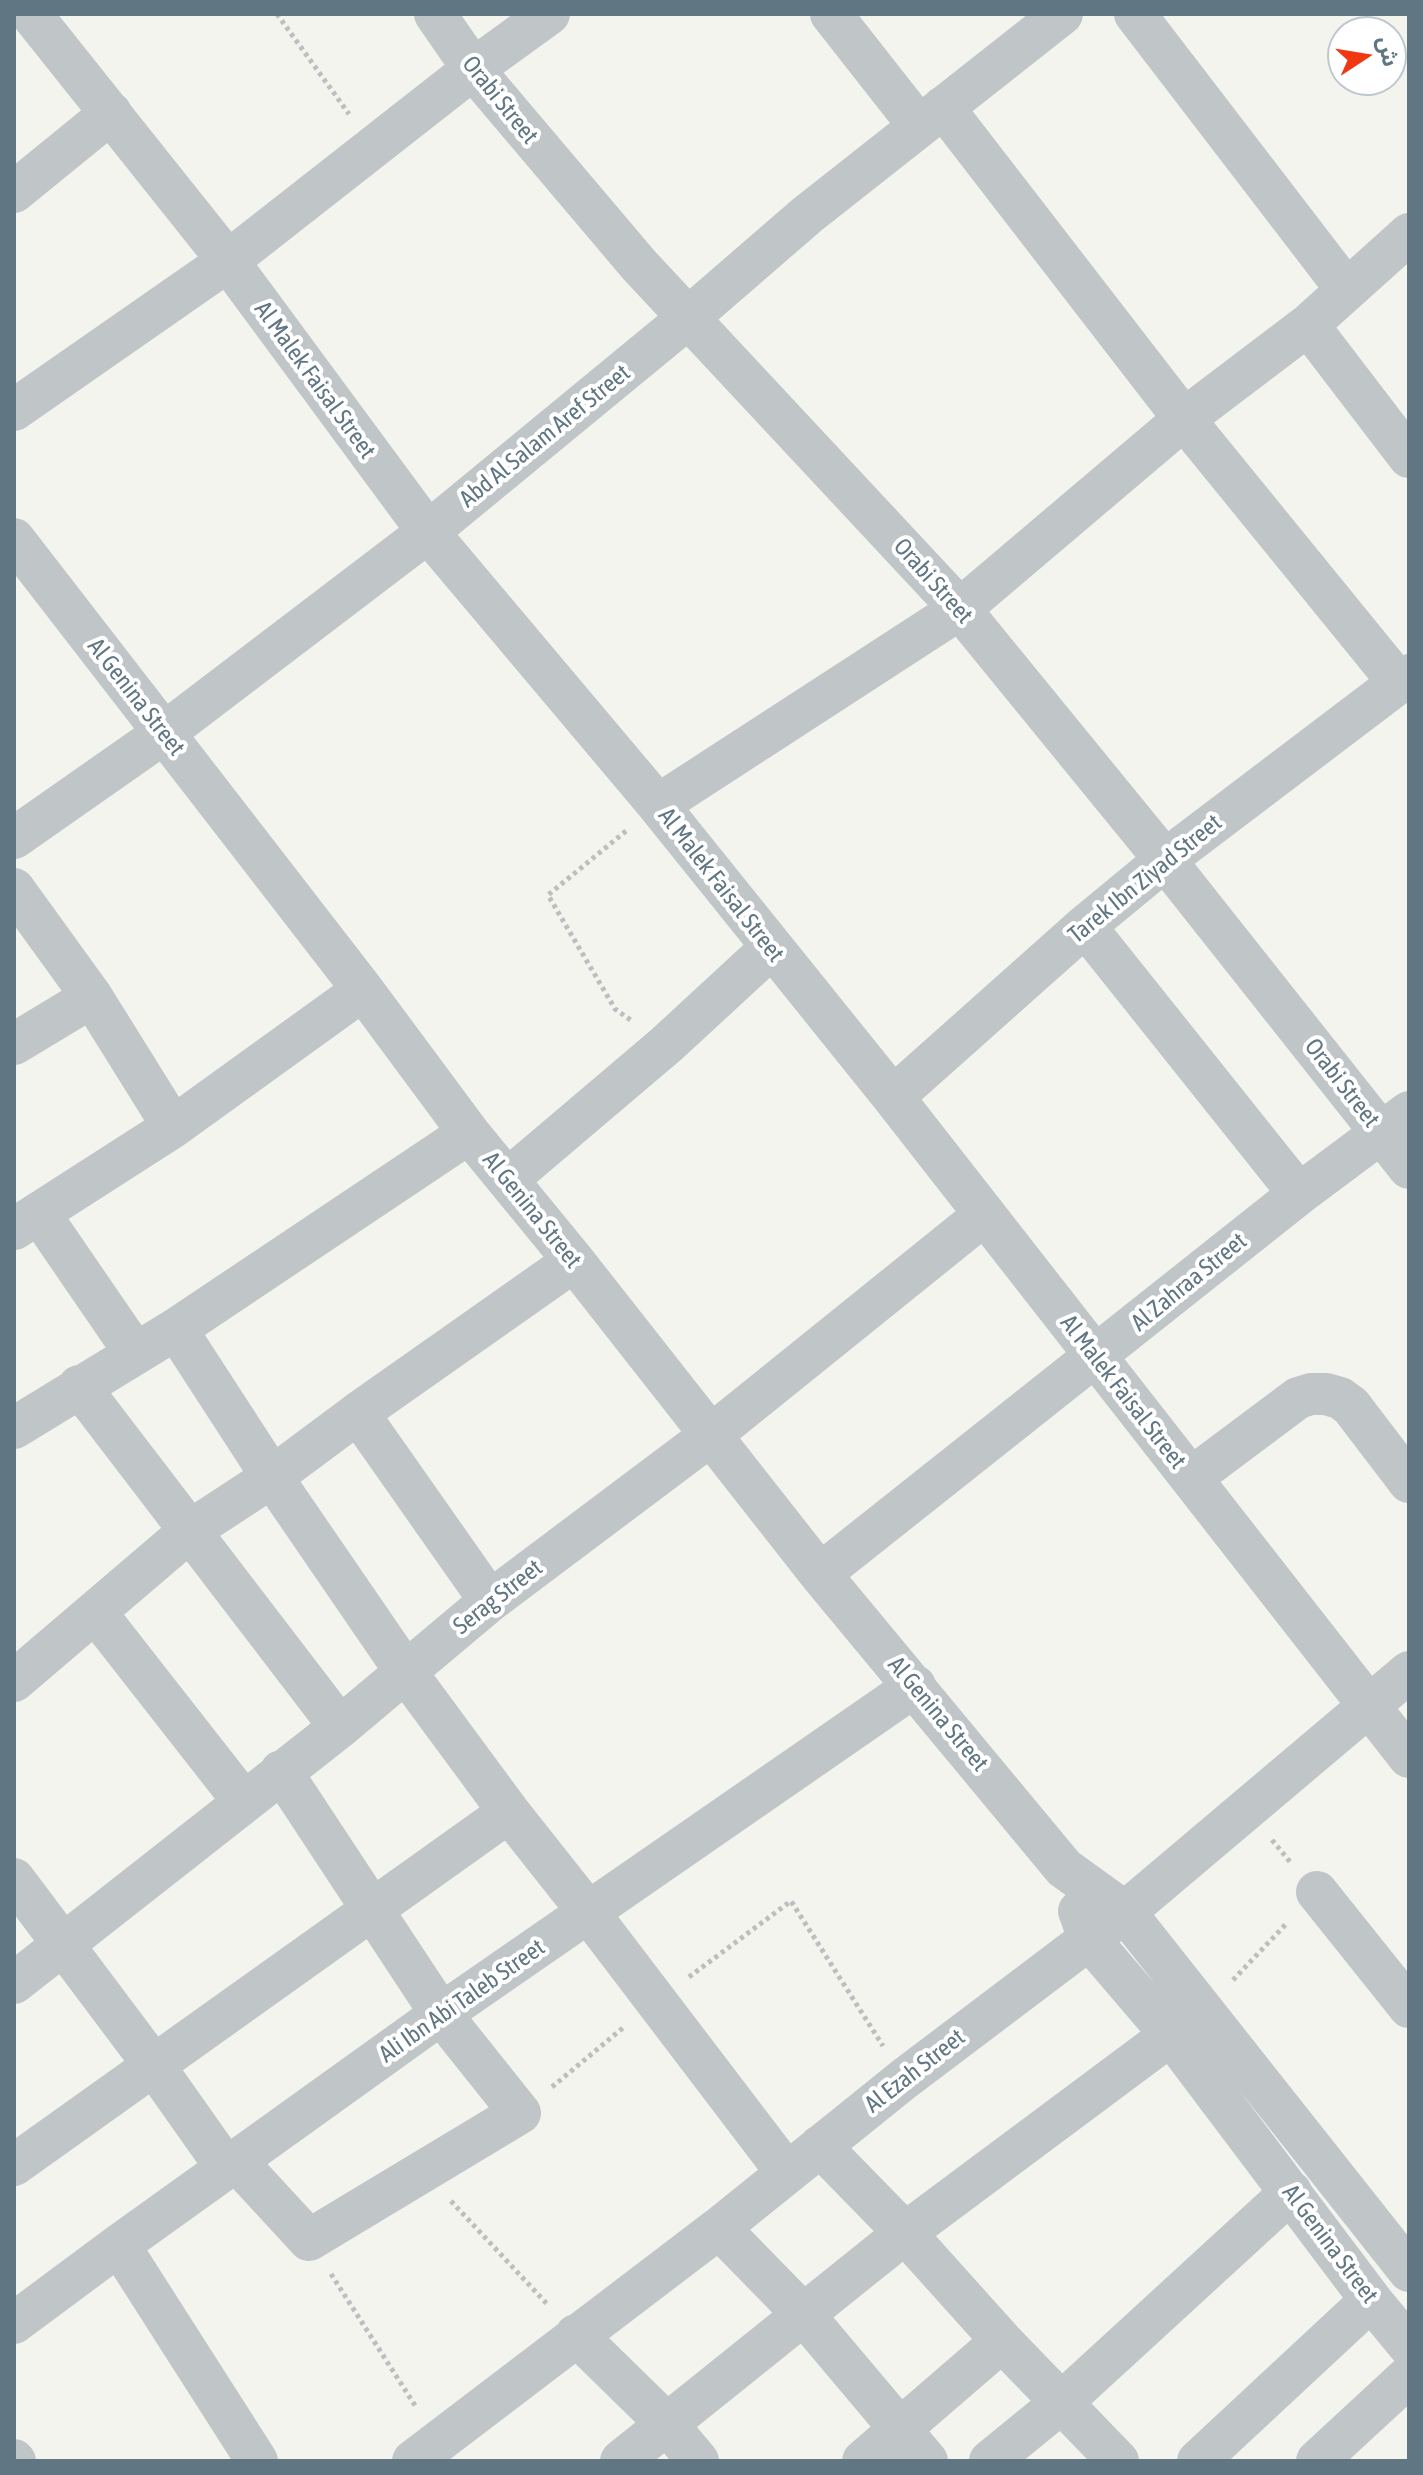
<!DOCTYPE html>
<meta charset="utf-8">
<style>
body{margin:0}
#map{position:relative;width:1423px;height:2475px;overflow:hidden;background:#f4f4ef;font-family:"Asap Condensed","Noto Sans Arabic",sans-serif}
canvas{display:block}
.frame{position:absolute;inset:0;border:16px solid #607683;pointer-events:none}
.north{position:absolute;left:1327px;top:16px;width:80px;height:80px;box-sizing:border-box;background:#fff;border:2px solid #bfc8cd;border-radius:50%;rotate:78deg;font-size:22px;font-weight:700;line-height:32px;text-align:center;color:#607683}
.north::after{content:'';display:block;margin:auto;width:28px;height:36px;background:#f13712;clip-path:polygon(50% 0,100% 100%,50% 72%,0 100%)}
</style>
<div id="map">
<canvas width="1423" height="2475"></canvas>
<div class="frame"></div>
<div class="north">ش</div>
</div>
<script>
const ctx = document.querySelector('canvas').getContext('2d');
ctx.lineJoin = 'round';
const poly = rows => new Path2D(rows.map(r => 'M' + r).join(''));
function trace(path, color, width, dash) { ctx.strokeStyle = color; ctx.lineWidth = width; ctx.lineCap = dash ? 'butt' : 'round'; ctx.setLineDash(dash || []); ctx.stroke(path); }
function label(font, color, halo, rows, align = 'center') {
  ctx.font = font + ' "Asap Condensed",sans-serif'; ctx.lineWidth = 8; ctx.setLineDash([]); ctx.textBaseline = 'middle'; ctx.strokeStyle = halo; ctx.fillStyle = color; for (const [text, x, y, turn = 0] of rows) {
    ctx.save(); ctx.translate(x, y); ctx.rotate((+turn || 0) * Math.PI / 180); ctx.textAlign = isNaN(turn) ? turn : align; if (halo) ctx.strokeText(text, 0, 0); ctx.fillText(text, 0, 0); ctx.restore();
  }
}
trace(poly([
 [277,14,349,114],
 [626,831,548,895,615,1009,632,1021],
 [1272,1840,1291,1863],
 [689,1977,791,1901,883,2046],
 [1233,1980,1287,1923],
 [552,2087,624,2027],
 [451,2201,548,2305],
 [331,2274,416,2407]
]), '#bcbec0', 5, [4, 4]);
trace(poly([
 [31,14,228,261,428,532,658,805,893,1097,1409,1757],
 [435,14,473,69,639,265,960,609,1165,860,1409,1168],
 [831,14,919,126],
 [1135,14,1346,289],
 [943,107,1184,419,1399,683],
 [14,192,111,113],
 [1308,325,1409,457],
 [14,410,228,261,473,69,549,14],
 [14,539,363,990,469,1133,574,1261,820,1574,1064,1868,1125,1912,1409,2271],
 [658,805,960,609,1184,419,1308,325,1409,234],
 [14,838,164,733,428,532,688,318,807,215,1062,14],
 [14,889,92,997,173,1127],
 [1085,926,1299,1194],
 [14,1044,92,997],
 [893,1097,1085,926,1165,860,1409,675],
 [508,1179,667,1044,771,948],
 [39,1213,135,1353],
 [14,1229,173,1127,363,990],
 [176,1329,272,1477,405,1671,509,1812,589,1913,787,2173],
 [79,1386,340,1727],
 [358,1413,490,1601],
 [14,1428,176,1329,469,1133],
 [1191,1478,1298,1398,1311,1394,1326,1394,1340,1398,1351,1406,1409,1482],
 [820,1574,1299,1194,1409,1112],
 [96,1613,244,1802],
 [14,1681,191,1530,272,1477,358,1413,574,1261],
 [14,1879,155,2067,227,2169],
 [1317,1892,1409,2007],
 [1079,1911,1089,1939,1172,2036,1371,2300,1409,2346],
 [14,1983,340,1727,490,1601,711,1435,984,1215],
 [820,2146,905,2233,1002,2341,1118,2461],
 [237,2162,309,2240,520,2113,441,2014,281,1771],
 [14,2165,509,1812],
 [719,2228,804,2315,927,2461],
 [119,2245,257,2461],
 [14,2323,119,2245,441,2014,915,1686],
 [576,2335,667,2424,698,2461],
 [14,2460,15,2461],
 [413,2461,719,2228,904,2079,1125,1912,1409,1672],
 [621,2461,905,2233,1203,2011],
 [863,2461,1002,2341],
 [990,2461,1061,2403,1291,2192],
 [1198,2461,1371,2300],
 [1317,2461,1409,2376]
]), '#c0c5c8', 42);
label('24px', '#607683', '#fff', [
 ["Orabi Street",500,100,51],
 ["Al Malek Faisal Street",315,380,54],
 ["Abd Al Salam Aref Street",545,436,-39],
 ["Orabi Street",933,581,48],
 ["Al Genina Street",136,697,52],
 ["Tarek Ibn Ziyad Street",1145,879,-39],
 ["Al Malek Faisal Street",721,885,52],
 ["Orabi Street",1342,1083,52],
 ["Al Genina Street",532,1210,51],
 ["Al Zahraa Street",1189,1282,-39],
 ["Al Malek Faisal Street",1123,1392,52],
 ["Serag Street",498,1597,-38],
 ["Al Genina Street",938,1714,50],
 ["Ali Ibn Abi Taleb Street",462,2001,-35],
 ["Al Ezah Street",915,2071,-38],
 ["Al Genina Street",1330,2244,53]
]);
</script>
